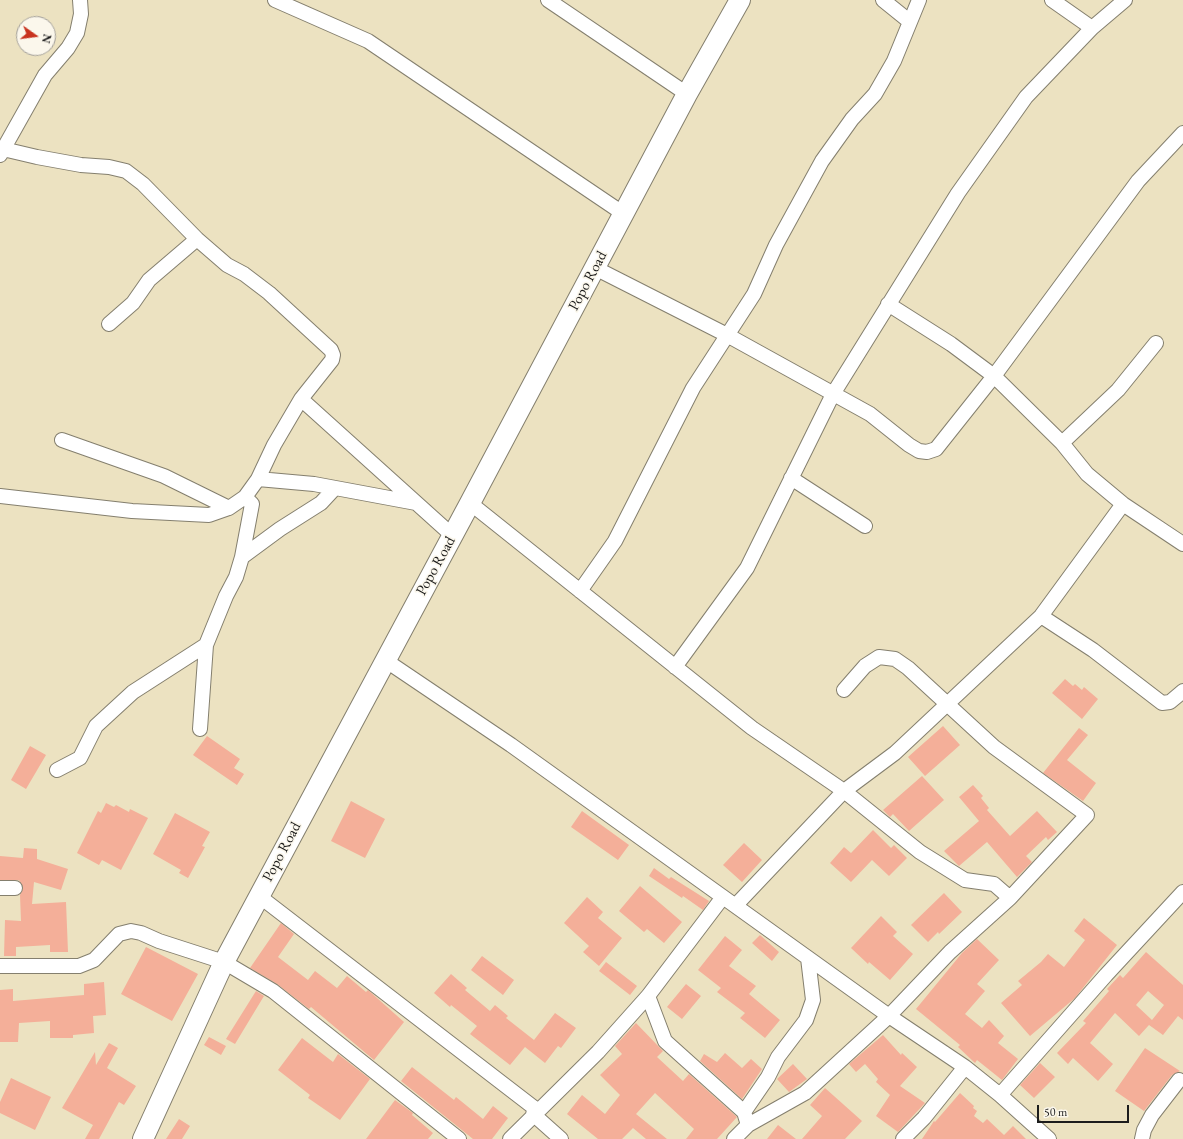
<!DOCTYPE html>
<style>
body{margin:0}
#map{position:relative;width:1183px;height:1139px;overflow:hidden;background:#ece2c1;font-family:"EB Garamond",serif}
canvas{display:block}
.north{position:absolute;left:16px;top:16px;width:40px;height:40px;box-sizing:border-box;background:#fbf7ec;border:1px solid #a29f99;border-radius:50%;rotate:104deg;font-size:11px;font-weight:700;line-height:16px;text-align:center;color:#1c1c1c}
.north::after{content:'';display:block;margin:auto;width:14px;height:18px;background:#c8321e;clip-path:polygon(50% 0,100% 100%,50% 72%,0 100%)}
.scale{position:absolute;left:1037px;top:1105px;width:92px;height:18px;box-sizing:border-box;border:2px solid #1c1c1c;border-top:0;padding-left:5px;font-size:12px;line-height:14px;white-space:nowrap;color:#1c1c1c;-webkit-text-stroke:3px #fbf7ec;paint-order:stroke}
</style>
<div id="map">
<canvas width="1183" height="1139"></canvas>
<div class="north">N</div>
<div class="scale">50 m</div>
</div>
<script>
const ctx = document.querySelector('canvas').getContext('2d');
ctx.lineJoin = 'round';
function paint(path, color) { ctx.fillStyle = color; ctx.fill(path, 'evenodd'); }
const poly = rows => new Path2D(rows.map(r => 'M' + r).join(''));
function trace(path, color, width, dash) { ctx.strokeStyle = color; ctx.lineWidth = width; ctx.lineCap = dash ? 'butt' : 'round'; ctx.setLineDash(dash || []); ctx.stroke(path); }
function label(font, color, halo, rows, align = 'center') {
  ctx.font = font + ' "EB Garamond",serif'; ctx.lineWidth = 3; ctx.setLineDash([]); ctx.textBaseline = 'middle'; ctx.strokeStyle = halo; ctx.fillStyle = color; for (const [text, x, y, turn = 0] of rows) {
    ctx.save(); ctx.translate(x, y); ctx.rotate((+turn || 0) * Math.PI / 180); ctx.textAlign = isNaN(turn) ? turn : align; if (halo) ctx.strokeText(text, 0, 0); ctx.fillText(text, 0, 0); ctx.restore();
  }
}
paint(poly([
 [1065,679,1073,686,1075,684,1082,690,1084,687,1098,699,1082,719,1052,693],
 [943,726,960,745,925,776,908,757],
 [1079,728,1088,735,1067,760,1096,783,1083,801,1043,773],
 [207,736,240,759,234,768,244,774,237,785,193,755],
 [30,746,46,755,26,789,11,780],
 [922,776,944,800,909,831,893,814,890,817,883,810],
 [973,785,983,796,981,798,989,808,987,810,1010,836,1037,811,1057,832,1048,840,1046,837,1026,856,1032,862,1017,877,987,842,959,866,944,851,979,821,959,797],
 [351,801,385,819,365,858,331,841],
 [106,803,114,807,116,805,129,812,130,809,148,818,121,870,102,860,99,865,77,853,98,811,101,813],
 [582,811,629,845,618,860,571,827],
 [175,813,210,832,202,846,205,847,188,878,179,873,181,870,153,854],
 [873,830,891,848,894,845,907,858,889,876,872,860,851,882,830,863,844,847,851,853],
 [744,843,762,860,742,882,723,865],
 [24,848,37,849,37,859,68,869,61,890,34,882,32,904,66,902,68,952,50,952,50,945,16,947,16,956,4,956,5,920,21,921,20,895,23,888,19,880,0,880,0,856,23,858],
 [654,868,669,879,671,877,709,901,703,910,683,896,682,898,649,876],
 [640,886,682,922,664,943,647,929,644,932,619,911],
 [944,893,962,912,939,934,938,932,928,942,911,925],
 [587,897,603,912,598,918,622,938,599,966,583,952,589,946,564,923],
 [881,916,897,932,893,936,913,954,890,980,869,962,868,964,851,948],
 [1084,918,1117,945,1075,998,1030,1036,1001,1003,1022,985,1018,981,1041,962,1048,954,1064,967,1085,940,1074,931],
 [281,923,294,934,278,957,308,980,315,971,337,988,347,976,366,992,368,990,404,1022,374,1060,311,1007,309,1009,277,984,250,968],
 [760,935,779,952,772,961,752,943],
 [725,936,742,950,729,966,756,986,749,994,780,1020,765,1038,740,1018,745,1013,717,992,721,988,698,970],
 [977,939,999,960,977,984,985,991,965,1014,982,1028,989,1020,1004,1036,998,1043,1018,1059,1002,1080,977,1060,975,1063,958,1047,960,1045,916,1009,962,953],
 [146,947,198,974,172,1021,121,994],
 [1146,952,1183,985,1183,1020,1178,1016,1163,1035,1149,1025,1139,1036,1115,1013,1090,1043,1113,1064,1098,1081,1073,1058,1068,1064,1057,1053,1086,1023,1083,1021,1109,991,1107,989,1120,975,1123,978],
 [1148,991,1164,1005,1152,1020,1136,1005],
 [482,956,514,980,503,995,471,970],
 [606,962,637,986,630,995,599,971],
 [451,974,467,988,465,990,490,1011,495,1005,508,1016,506,1018,534,1040,555,1013,576,1028,561,1048,558,1046,545,1063,525,1047,510,1065,470,1034,477,1026,451,1005,450,1007,434,993],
 [104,982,106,1015,93,1016,94,1033,73,1035,73,1038,50,1038,50,1021,19,1023,18,1042,0,1042,0,990,13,989,13,1001,84,995,84,984],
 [686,984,701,996,682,1019,667,1007],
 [256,991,264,996,235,1044,226,1039],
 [636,1023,663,1051,657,1057,683,1081,689,1074,737,1117,717,1139,686,1139,694,1129,655,1093,636,1114,667,1139,646,1139,633,1128,622,1139,598,1139,567,1114,582,1095,605,1114,620,1095,600,1075,622,1054,615,1046],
 [883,1035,901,1055,902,1053,917,1067,900,1086,925,1103,898,1132,876,1116,890,1095,876,1082,878,1079,865,1064,856,1072,849,1064],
 [209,1037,226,1046,221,1055,204,1045],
 [302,1038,333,1062,338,1054,370,1079,340,1120,308,1098,310,1095,278,1070],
 [109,1043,118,1048,107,1068,136,1086,124,1105,119,1102,99,1139,85,1139,93,1125,62,1108,95,1052,96,1065],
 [1145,1048,1180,1071,1172,1075,1144,1111,1115,1091],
 [725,1053,742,1068,751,1059,762,1069,742,1099,700,1061,704,1054,717,1062],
 [1040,1063,1055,1077,1034,1098,1020,1085],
 [793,1064,807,1079,789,1092,777,1079],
 [412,1067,454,1100,456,1097,483,1119,493,1106,508,1118,492,1139,473,1139,401,1081],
 [11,1078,51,1097,35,1130,0,1113,0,1102],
 [825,1088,862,1121,845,1139,802,1139,822,1116,810,1105],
 [960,1093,974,1106,973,1108,977,1111,974,1116,983,1123,987,1119,1004,1135,1013,1126,1026,1139,922,1139,934,1121,935,1122],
 [395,1100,413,1113,412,1115,433,1133,428,1139,366,1139],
 [179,1119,190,1126,182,1139,166,1139],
 [778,1125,796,1139,767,1139]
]), '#f4af99');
const street = poly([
 [275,0,368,41,624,214],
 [548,0,687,94],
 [883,0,909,21],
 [1052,0,1092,28],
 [0,155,45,75,68,48,77,33,81,14,80,0],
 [595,268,727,335,870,414,909,445,919,451,927,452,936,449,994,376,1138,181,1183,133],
 [888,304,951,344,994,376,1062,443,1087,474,1123,504,1183,544],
 [109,324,133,303,149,280,197,239],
 [301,399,453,536],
 [62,440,164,476,229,508],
 [1062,443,1118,390,1156,343],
 [791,478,865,526],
 [258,479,314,484,416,503],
 [0,496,132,511,209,515,229,508,245,497,258,479,274,445,301,399,332,360,333,355,331,350,269,293,244,274,227,265,197,239,143,184,126,171,109,167,81,165,37,157,3,149],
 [470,503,752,728,844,791,920,852,965,880,994,884,1010,898,1087,815,994,747,908,668,895,659,879,657,865,666,844,690],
 [242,557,280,529,321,503,334,489],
 [580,591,615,541,693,388,754,294,776,245,822,161,852,119,875,94,894,61,919,0],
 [1041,616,1093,650,1162,703,1170,702,1183,691],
 [385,660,511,745,889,1016,965,1067,1000,1095,1049,1139],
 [675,667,747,568,833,394,958,193,1026,97,1092,28,1125,0],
 [200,729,206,645,226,596,236,577,242,557,252,504,245,497],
 [57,770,80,758,96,726,133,692,206,645],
 [0,888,15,888],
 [259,896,537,1110],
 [736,905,844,791,895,753,1041,616,1123,504],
 [0,966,79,966,94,960,119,934,131,931,141,933,159,941,224,962,273,991,459,1139],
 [648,996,665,1041,744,1112],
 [1000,1095,1106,975,1183,892],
 [533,1114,561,1139],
 [748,1125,744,1112,768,1077,778,1057,806,1020,813,1000,808,958],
 [510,1139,598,1052,648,996,723,897],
 [734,1139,748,1125,805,1093,889,1016,950,952,1010,898],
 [903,1139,924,1118,965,1067],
 [1142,1139,1144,1130,1152,1115,1179,1080]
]);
const secondary = poly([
 [143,1139,224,962,470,503,687,94,740,0]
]);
trace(street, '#847f6e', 16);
trace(secondary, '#847f6e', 22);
trace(street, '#fff', 14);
trace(secondary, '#fff', 20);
label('15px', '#1c1c1c', '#fbf7ec', [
 ["Popo Road",588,281,-62],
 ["Popo Road",436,566,-61],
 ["Popo Road",282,852,-62]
]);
</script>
